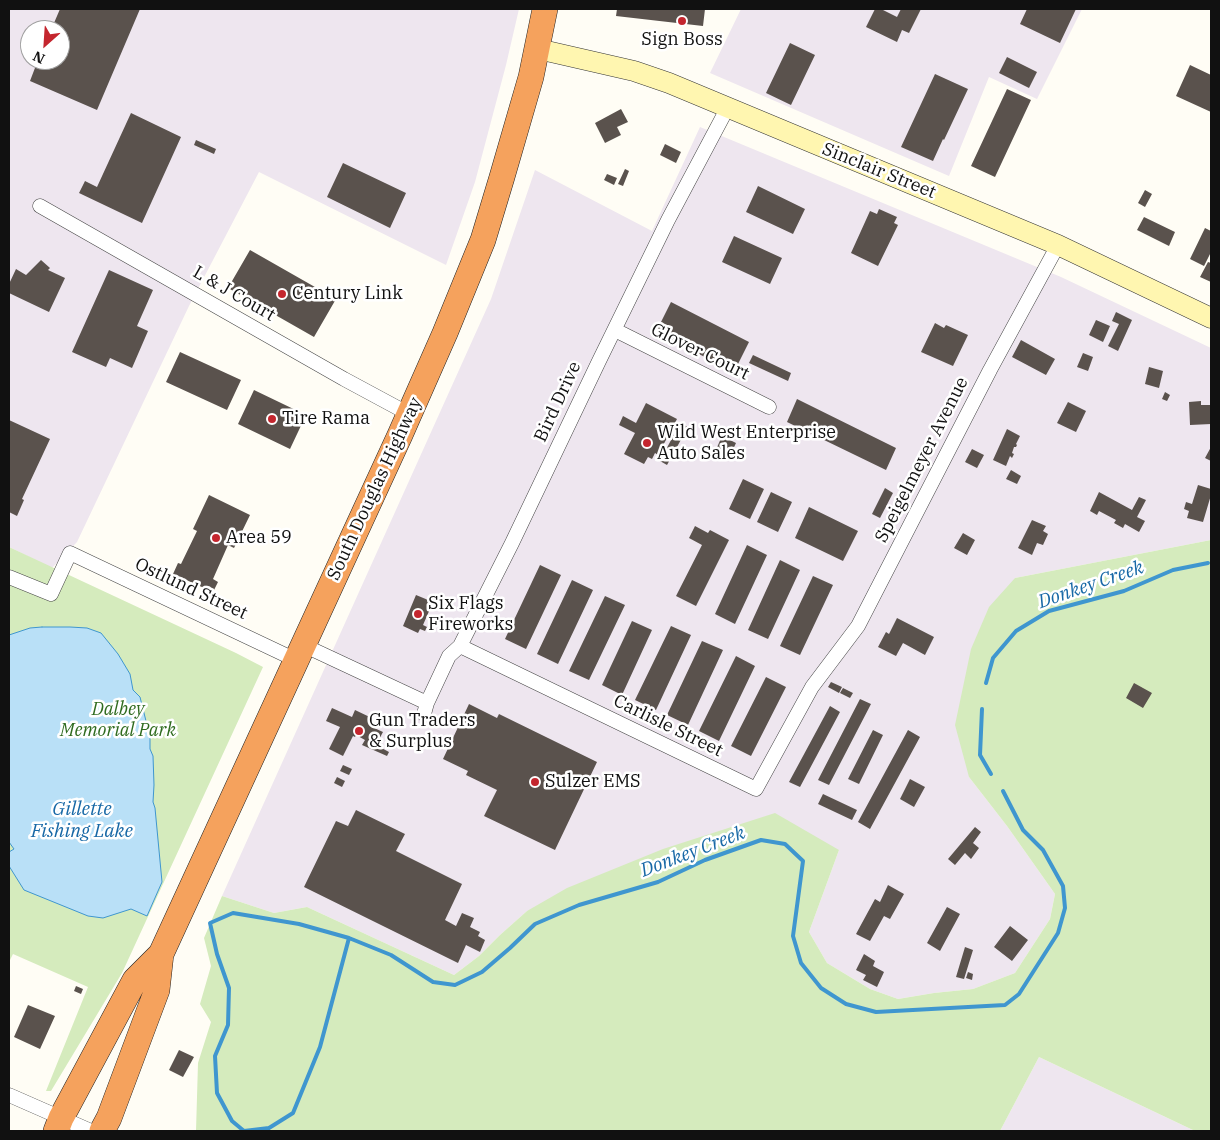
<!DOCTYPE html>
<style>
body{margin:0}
#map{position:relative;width:1220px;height:1140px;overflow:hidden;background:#fffdf5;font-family:"IBM Plex Serif",serif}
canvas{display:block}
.frame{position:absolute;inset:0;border:10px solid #111;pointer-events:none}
.north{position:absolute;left:20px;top:20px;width:50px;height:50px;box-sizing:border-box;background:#fff;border:1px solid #a0a0a0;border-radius:50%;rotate:206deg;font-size:14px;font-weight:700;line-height:20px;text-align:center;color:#111}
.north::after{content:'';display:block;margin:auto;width:18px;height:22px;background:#c4262e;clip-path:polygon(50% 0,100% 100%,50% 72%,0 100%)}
</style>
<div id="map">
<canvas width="1220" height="1140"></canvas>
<div class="frame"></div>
<div class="north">N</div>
</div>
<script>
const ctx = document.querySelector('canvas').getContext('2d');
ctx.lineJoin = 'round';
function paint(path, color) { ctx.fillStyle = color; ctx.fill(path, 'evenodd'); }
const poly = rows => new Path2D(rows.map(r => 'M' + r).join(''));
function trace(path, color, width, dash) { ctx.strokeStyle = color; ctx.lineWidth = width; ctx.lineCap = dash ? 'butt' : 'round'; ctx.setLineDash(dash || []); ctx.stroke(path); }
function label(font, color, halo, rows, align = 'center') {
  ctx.font = font + ' "IBM Plex Serif",serif'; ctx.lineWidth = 5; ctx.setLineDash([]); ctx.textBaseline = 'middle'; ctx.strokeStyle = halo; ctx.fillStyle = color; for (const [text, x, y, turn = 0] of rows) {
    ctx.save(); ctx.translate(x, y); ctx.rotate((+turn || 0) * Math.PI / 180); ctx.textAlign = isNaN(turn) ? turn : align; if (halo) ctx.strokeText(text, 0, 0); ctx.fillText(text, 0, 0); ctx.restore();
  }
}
paint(poly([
 [9,9,519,9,506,65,475,182,446,265,259,172,189,306,77,542,52,568,9,547],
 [30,30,60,30,60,60,30,60],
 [741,9,1082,9,1037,99,989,77,949,176,710,73],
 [700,127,1061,277,1211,348,1211,540,1015,578,969,777,1007,826,1055,894,1050,919,1015,973,973,989,934,993,898,999,870,989,827,963,809,932,839,850,527,911,500,935,479,956,454,975,307,907,274,913,222,896,491,299,535,170,652,231],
 [1039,1057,1195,1131,1000,1131]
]), '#eee6ef');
paint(poly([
 [1211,540,1211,1131,1195,1131,1039,1057,1000,1131,196,1131,198,1063,211,1022,200,1004,211,966,204,938,222,896,274,913,307,907,454,975,479,956,500,935,527,911,567,888,663,849,775,813,839,850,809,932,827,963,870,989,898,999,934,993,973,989,1015,973,1050,919,1055,894,1007,826,969,777,955,725,971,649,989,607,1015,578],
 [9,547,236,653,263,667,122,973,51,1091,46,1091,88,987,13,954,9,962]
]), '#d5ebbd');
const water = poly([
 [42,627,70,627,87,628,101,633,118,654,130,674,133,690,140,697,150,737,150,749,153,756,154,785,153,802,155,808,162,882,147,916,131,909,103,918,88,916,24,890,9,866,9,852,14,849,9,842,9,635,30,628,42,627]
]);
paint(water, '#b9e0f7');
trace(water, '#3f96cf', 1);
trace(poly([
 [986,683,993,658,1016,631,1049,611,1124,591,1173,570,1208,563],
 [982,709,980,755,991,774],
 [349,938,320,1047,293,1113,269,1128,244,1131,232,1121,217,1093,215,1056,228,1025,229,988,217,954,210,923,233,913,299,924,349,938,391,955,433,982,455,985,482,972,510,948,535,924,579,905,658,882,705,860,761,840,785,844,803,861,793,936,801,963,821,988,846,1004,876,1012,1005,1005,1019,994,1058,933,1065,908,1063,886,1043,850,1023,830,1003,791]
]), '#3f96cf', 4);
paint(poly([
 [60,9,140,9,97,110,30,81,38,60,60,60,60,30,51,30],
 [617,9,705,9,703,26,616,16],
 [875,9,881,9,897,17,901,9,921,9,909,33,902,30,897,42,866,27],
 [1027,9,1076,9,1060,43,1020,24],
 [790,43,815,55,791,105,766,93],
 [1007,57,1037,72,1029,88,999,73],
 [1190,65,1211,75,1211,112,1176,96],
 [935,74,968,89,944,140,943,139,933,161,901,147],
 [1007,89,1031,100,995,177,971,166],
 [621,109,628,122,617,127,621,135,605,143,595,123],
 [131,113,181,137,142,223,79,193,85,181,97,187],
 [196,140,216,149,214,154,194,145],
 [665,144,681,152,676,163,660,155],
 [343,163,406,193,390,228,327,197],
 [625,169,629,171,623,186,618,184],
 [607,174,617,178,614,185,604,180],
 [758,186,805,209,793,234,746,212],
 [1145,190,1152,194,1145,207,1138,203],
 [879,209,897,217,894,223,898,225,878,266,851,253,870,211,877,214],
 [1144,217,1175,232,1169,246,1137,230],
 [1205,228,1211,231,1211,252,1204,266,1190,259],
 [734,236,782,258,770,284,722,262],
 [250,250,336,299,314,337,228,288],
 [41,260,50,268,48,270,65,278,49,312,9,293,9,284,16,269,26,275],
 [1208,262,1211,263,1211,282,1200,277],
 [109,270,153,290,137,326,148,331,132,368,110,358,106,367,72,352],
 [671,302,749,342,734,372,656,332],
 [1116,312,1132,320,1118,351,1108,346,1119,324,1112,321],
 [1096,320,1110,326,1103,342,1089,335],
 [935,323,944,328,946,325,968,335,953,366,921,352],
 [1021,340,1055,359,1046,375,1012,357],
 [180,352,241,380,227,410,166,382],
 [1083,353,1093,357,1088,371,1077,367],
 [753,355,791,373,788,381,749,363],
 [1149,367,1163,371,1159,388,1145,384],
 [254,390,306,415,290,449,238,424],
 [1165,392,1170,395,1167,401,1162,399],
 [797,399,896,448,886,470,787,422],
 [1201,401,1201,405,1211,405,1211,424,1190,425,1189,402],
 [1068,402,1086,411,1076,432,1057,423],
 [646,403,677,419,658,455,655,453,652,459,648,457,644,464,624,454,635,433,619,425,623,416,636,423],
 [9,420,50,439,22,499,24,500,17,516,9,512],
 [680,423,688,427,667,465,660,461],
 [1007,429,1020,436,1016,444,1017,445,1016,447,1014,447,1012,453,1014,454,1012,458,1010,456,1006,466,993,460],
 [722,436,736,443,729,458,715,452],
 [1211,447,1211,461,1205,458],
 [972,449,984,455,977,468,965,462],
 [1011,470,1021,476,1017,484,1006,479],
 [743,479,764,489,750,519,729,509],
 [1198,485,1211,489,1211,495,1203,522,1187,518,1189,511,1184,509,1186,502,1192,504],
 [885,488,893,493,880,518,872,514],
 [771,492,792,502,778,532,757,522],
 [1099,492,1132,510,1139,497,1146,500,1137,517,1145,521,1139,532,1125,524,1123,528,1114,523,1116,520,1099,511,1097,515,1090,511],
 [209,495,250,515,234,548,228,545,213,579,218,582,213,592,173,574,178,563,181,564,197,531,193,529],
 [809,507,858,531,843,561,795,538],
 [1032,520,1046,526,1043,531,1048,534,1043,545,1037,543,1032,555,1018,548],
 [695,526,708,533,710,530,729,540,696,606,676,596,702,545,689,538],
 [963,533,975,540,967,555,954,548],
 [747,545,767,555,735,624,715,614],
 [780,560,800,570,768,639,748,630],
 [540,565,561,575,526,649,505,639],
 [813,576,833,585,800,655,780,646],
 [572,580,593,590,558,664,537,654],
 [416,595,433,602,423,625,427,627,425,631,420,629,418,633,403,626],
 [605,596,625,605,589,680,569,671],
 [897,618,934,637,925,655,903,643,896,656,878,647,886,632,889,634],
 [632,621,652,630,622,695,602,685],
 [671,626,691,635,656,710,635,700],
 [702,641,723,650,688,725,667,715],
 [736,656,755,666,719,741,699,731],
 [766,677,786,687,751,756,731,746],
 [831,682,842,687,839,693,828,687],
 [1134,683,1152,693,1143,708,1126,698],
 [843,688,853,693,850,698,840,693],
 [860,699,871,704,829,785,818,780],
 [469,704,497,718,499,714,597,762,555,850,484,816,497,790,466,775,468,771,443,759],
 [830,706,840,712,800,787,789,782],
 [332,708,352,717,355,710,376,720,372,727,383,732,376,745,389,752,387,756,362,745,365,740,356,735,355,737,353,736,343,756,329,749,340,727,326,721],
 [873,730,883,735,859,784,848,779],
 [908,730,920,737,870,829,858,822],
 [343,765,352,769,349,775,340,771],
 [337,777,345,781,342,787,334,783],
 [910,779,925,787,914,807,900,799],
 [823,794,857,810,852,820,818,804],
 [356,810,405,834,396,851,462,884,445,920,456,926,462,913,474,918,470,927,480,932,478,936,485,940,480,952,466,945,458,963,304,887,336,821,348,826],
 [975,827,981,832,973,843,979,848,971,859,965,853,955,865,948,859],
 [888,885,904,894,890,919,884,916,870,941,856,934,875,899,880,902],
 [947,907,960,914,940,951,927,943],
 [1010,926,1028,940,1012,961,994,947],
 [965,947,973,950,964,979,956,977],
 [864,954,875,961,873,966,884,972,877,987,863,980,866,975,856,970],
 [968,972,973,974,972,980,966,978],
 [76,986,83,989,81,994,74,991],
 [28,1005,55,1016,40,1049,14,1037],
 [179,1050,194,1057,183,1077,169,1070]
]), '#5a524d');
const street = poly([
 [40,206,344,379,409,414],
 [615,330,769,407],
 [9,577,51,594,70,553,296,660],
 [303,645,427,703],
 [460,646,756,789,812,687,858,626,990,370,1058,245],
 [424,714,427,703,449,656,460,646,512,543,599,361,668,220,728,107],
 [9,1095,91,1131]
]);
const secondary = poly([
 [538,49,634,71,669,83,1058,245,1211,318]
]);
const highway = poly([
 [56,1131,61,1118,135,980,161,954],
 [102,1131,109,1118,157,990,161,954,400,435,445,333,483,240,502,177,531,77,545,9]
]);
trace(street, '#444', 15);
trace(secondary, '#333', 21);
trace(highway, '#222', 26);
trace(street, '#fff', 14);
trace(secondary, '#fff6b0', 20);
trace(highway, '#f5a25d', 25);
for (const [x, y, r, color] of [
 [682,21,5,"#c4262e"],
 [282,294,5,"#c4262e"],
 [272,419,5,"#c4262e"],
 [647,443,5,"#c4262e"],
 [216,538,5,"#c4262e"],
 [418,614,5,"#c4262e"],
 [359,731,5,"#c4262e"],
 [535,782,5,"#c4262e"]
]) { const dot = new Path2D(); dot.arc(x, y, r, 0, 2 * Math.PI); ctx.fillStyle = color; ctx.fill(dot); trace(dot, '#fff', 2); }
label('18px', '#111', '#fff', [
 ["Sign Boss",682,40,"center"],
 ["Century Link",292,294],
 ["Tire Rama",282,419],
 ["Wild West Enterprise",657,433],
 ["Auto Sales",657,454],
 ["Area 59",226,538],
 ["Six Flags",428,604],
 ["Fireworks",428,625],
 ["Gun Traders",369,721],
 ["& Surplus",369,742],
 ["Sulzer EMS",545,782]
], 'left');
label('18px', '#111', '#fff', [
 ["Sinclair Street",879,171,22],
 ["L & J Court",234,294,30],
 ["Glover Court",700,352,26],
 ["Bird Drive",558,402,-65],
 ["Speigelmeyer Avenue",922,460,-63],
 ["South Douglas Highway",375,489,-65],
 ["Ostlund Street",191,589,25],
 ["Carlisle Street",668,726,26]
]);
label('italic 18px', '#2f6b1f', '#fff', [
 ["Dalbey",118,710],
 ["Memorial Park",118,731]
]);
label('italic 19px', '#1768a6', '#fff', [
 ["Donkey Creek",1091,585,-19],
 ["Gillette",82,810],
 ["Fishing Lake",82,832],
 ["Donkey Creek",693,852,-21]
]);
</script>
